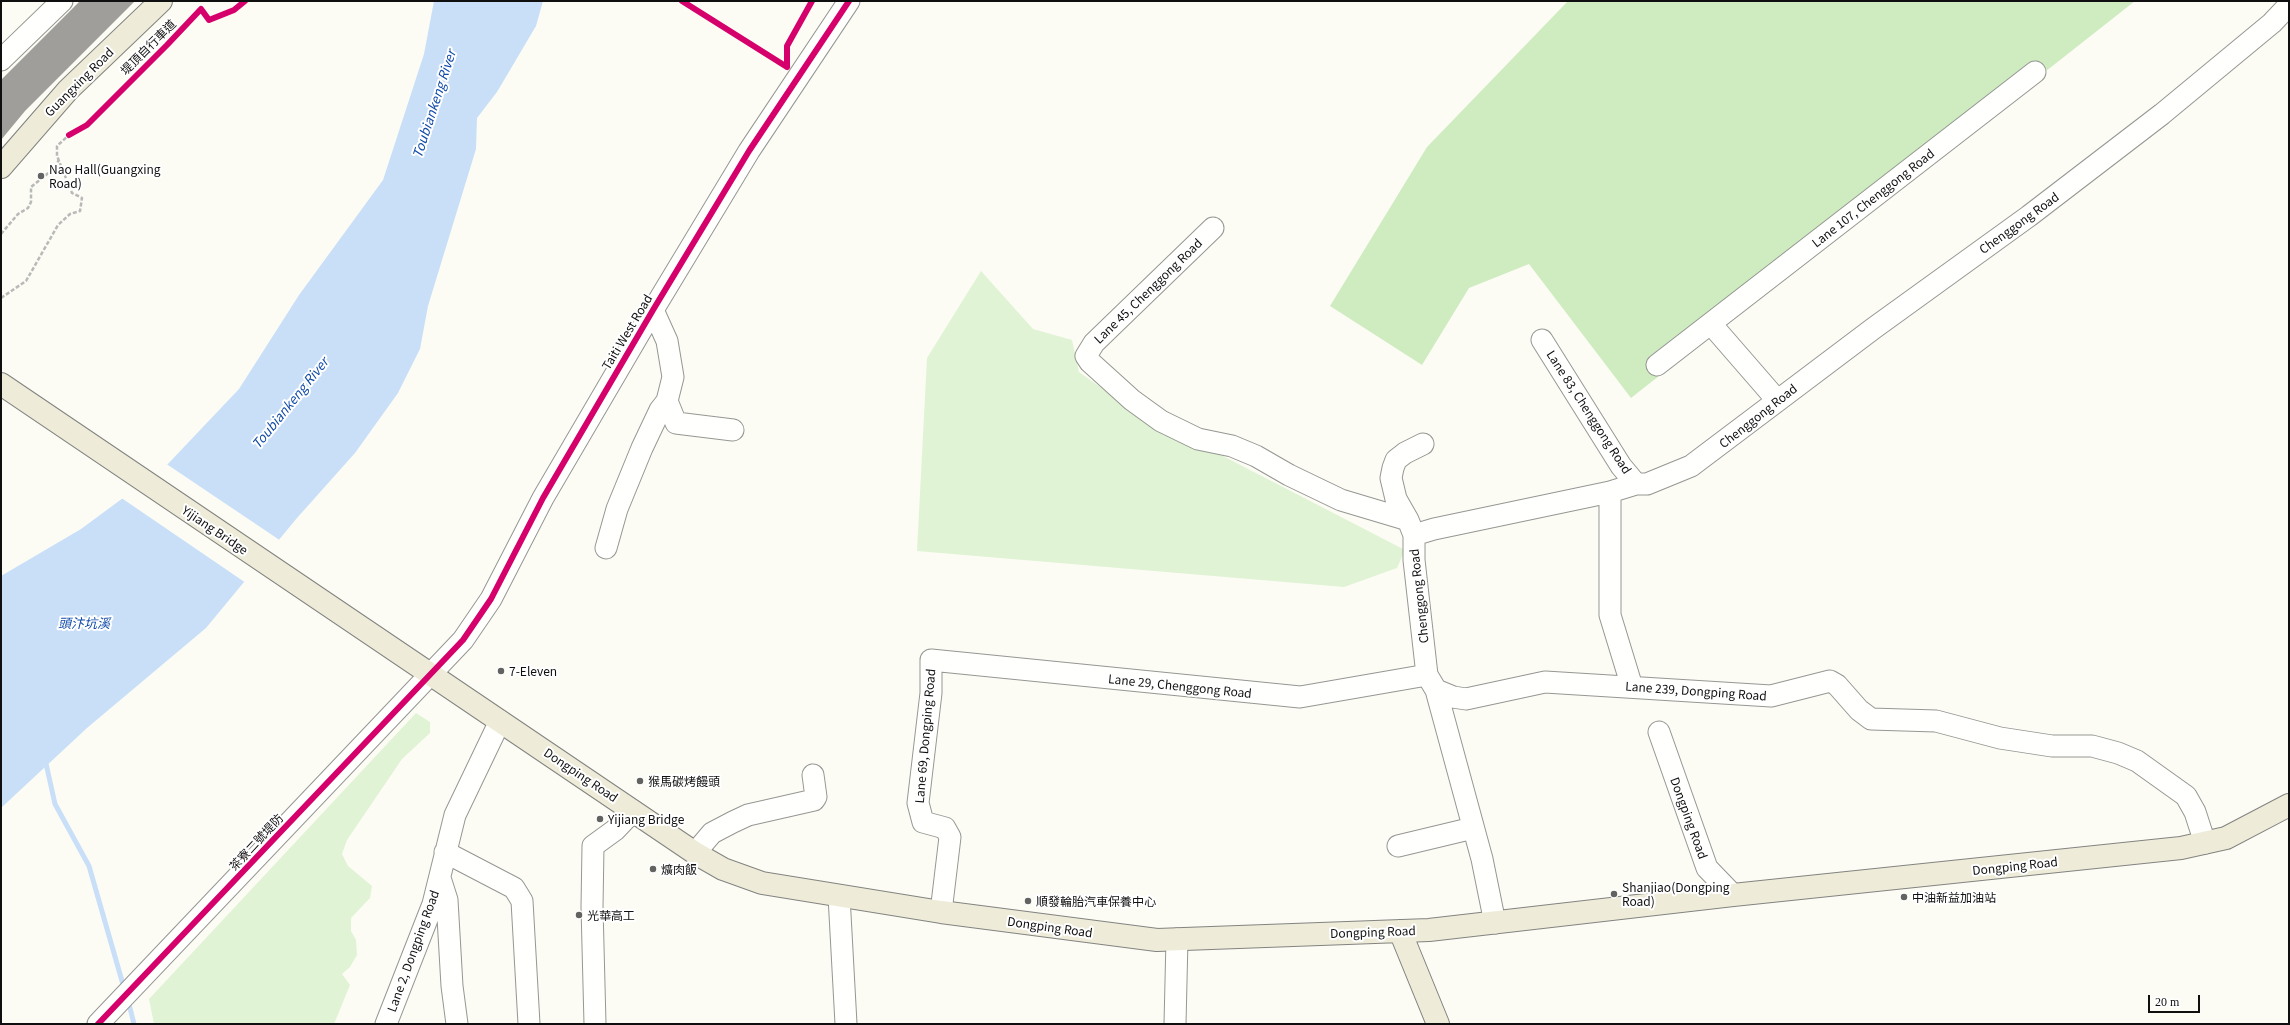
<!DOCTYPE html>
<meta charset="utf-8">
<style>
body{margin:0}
#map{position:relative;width:2290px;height:1025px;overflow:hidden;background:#fcfcf5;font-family:Georgia,serif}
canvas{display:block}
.frame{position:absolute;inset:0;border:2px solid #0f0f0f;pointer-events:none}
.scale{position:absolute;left:2148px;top:995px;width:52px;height:18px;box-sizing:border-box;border:2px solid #0f0f0f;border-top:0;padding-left:5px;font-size:12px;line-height:14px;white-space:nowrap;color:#0f0f0f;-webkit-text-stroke:3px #fff;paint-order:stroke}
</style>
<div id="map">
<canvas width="2290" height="1025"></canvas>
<div class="frame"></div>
<div class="scale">20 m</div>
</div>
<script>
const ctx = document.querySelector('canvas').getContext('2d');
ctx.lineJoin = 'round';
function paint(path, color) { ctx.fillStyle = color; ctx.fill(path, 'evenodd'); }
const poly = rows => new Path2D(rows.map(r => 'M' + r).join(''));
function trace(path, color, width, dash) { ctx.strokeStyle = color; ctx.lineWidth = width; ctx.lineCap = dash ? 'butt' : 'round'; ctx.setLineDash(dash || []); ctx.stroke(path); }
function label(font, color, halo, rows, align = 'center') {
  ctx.font = font + ' Georgia,"Noto Sans TC",serif'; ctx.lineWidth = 4; ctx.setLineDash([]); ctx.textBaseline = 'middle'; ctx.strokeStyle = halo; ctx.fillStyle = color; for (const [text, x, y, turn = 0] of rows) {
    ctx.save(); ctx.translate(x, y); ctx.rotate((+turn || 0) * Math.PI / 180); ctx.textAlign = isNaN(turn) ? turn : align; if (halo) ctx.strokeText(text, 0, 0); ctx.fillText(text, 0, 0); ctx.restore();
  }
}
paint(poly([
 [981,271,1033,329,1072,340,1079,372,1130,408,1405,550,1397,568,1344,587,917,551,927,358],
 [416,713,430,722,430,733,402,759,347,840,342,854,348,866,372,886,370,898,351,918,351,931,356,940,357,955,350,967,342,974,350,985,334,1024,154,1024,149,999]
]), '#e0f3d4');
paint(poly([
 [1568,1,2135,1,1631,398,1529,264,1469,288,1422,365,1330,306,1427,147]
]), '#cfecc1');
paint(poly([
 [434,1,543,1,536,26,497,92,477,118,476,149,428,306,420,349,398,393,355,453,297,518,206,628,87,728,1,808,1,576,81,529,165,467,239,389,299,295,383,180,424,54]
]), '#c9dff8');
paint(poly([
 [165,463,281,541,246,583,120,497]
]), '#fcfcf5');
trace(poly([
 [45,759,55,804,89,866,124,988],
 [128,1000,134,1024]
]), '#c9dff8', 5);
paint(poly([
 [80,1,135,1,25,111,1,140,1,80]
]), '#a09e9a');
const minor = poly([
 [1,60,62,1],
 [1213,228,1094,343,1086,356,1090,362,1132,400,1161,421,1198,439,1232,446,1256,456,1289,475,1341,500,1408,520,1414,535],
 [1711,324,1777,400],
 [1542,340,1621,466,1636,484],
 [1657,365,2035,72],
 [667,401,676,423,733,430],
 [1610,492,1610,615,1632,687],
 [1408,520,1396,499,1391,478,1393,468,1396,460,1405,453,1423,444],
 [606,548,617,509,642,448,660,410,667,401,673,377,667,341,653,310],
 [1436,690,1453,697,1466,699,1545,682,1771,696,1830,681,1837,685,1859,710,1871,719,1936,721,2000,738,2052,746,2092,746,2118,753,2137,761,2186,796,2195,812,2205,843],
 [1659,732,1707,868,1733,895],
 [1398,846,1473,828],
 [445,852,514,888,522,901,529,1024],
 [695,853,712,833,733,822,748,815,814,800,816,797,813,775],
 [440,878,447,900,452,986,457,1024],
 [839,896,846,1024],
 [941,912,950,837,945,828,923,822,918,803,931,693,931,660,1300,697,1427,675],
 [1495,923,1482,859,1436,690,1427,675,1414,560,1414,535,1434,529,1610,492,1636,484,1647,484,1691,466,1874,328,2029,216,2162,114,2272,23,2289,5],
 [98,1024,463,640,491,599,543,498,653,310,749,151,849,1],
 [386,1024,433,904,455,815,500,721],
 [595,1024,592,907,593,846,615,830,633,811],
 [1175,1024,1177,939]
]);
const major = poly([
 [1,167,68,90,161,1],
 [1,384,695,853,723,869,762,883,941,912,1157,940,1429,930,1733,895,2181,848,2226,838,2289,805],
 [1400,931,1438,1024]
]);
trace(minor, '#969693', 23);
trace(major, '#838380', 24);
trace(poly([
 [1,234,18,214,28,208,31,202,31,187,52,170,59,160],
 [1,298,26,281,58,225,70,214,80,211,82,198,72,193,57,156,57,146,69,135]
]), '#b9b9b8', 2.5, [4, 2]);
trace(minor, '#fffffe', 21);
trace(major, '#eeecd9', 22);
trace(poly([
 [682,1,787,67],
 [787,67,787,46,812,1],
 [69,135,87,125,167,45,201,9,209,20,234,10,245,1],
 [98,1024,463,640,491,599,543,498,653,310,749,151,849,1]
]), '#d6006c', 6);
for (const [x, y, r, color] of [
 [41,176,4,"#626260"],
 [501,671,4,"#626260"],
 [640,781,4,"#626260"],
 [600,819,4,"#626260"],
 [653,869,4,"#626260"],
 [1614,894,4,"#626260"],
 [1904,897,4,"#626260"],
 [1028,901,4,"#626260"],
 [579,915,4,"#626260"]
]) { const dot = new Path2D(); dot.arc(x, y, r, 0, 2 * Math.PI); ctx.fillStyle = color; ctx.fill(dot); trace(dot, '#fff', 1.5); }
label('12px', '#0f0f0f', '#fff', [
 ["堤頂自行車道",148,47,-45],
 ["Guangxing Road",79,82,-45],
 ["Lane 107, Chenggong Road",1873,198,-38],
 ["Chenggong Road",2019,223,-36],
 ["Lane 45, Chenggong Road",1148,291,-44],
 ["Taiti West Road",627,332,-59],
 ["Lane 83, Chenggong Road",1589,412,57],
 ["Chenggong Road",1758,416,-38],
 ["Yijiang Bridge",215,530,34],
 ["Chenggong Road",1419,596,-96],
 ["Lane 29, Chenggong Road",1180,686,6],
 ["Lane 239, Dongping Road",1696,691,4],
 ["Lane 69, Dongping Road",925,736,-85],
 ["Dongping Road",581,775,34],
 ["Dongping Road",1689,818,70],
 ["茶寮二號堤防",256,842,-47],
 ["Dongping Road",2015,866,-6],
 ["Dongping Road",1050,927,8],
 ["Dongping Road",1373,932,-2],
 ["Lane 2, Dongping Road",413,951,-70]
]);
label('12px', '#0f0f0f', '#fff', [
 ["Nao Hall(Guangxing",49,169],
 ["Road)",49,183],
 ["7-Eleven",509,671],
 ["猴馬碳烤饅頭",648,781],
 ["Yijiang Bridge",608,819],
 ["爌肉飯",661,869],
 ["Shanjiao(Dongping",1622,887],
 ["Road)",1622,901],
 ["中油新益加油站",1912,897],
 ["順發輪胎汽車保養中心",1036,901],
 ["光華高工",587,915]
], 'left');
label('italic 13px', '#114ba9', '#fff', [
 ["Toubiankeng River",434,104,-72],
 ["Toubiankeng River",290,403,-51],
 ["頭汴坑溪",84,623]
]);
</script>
